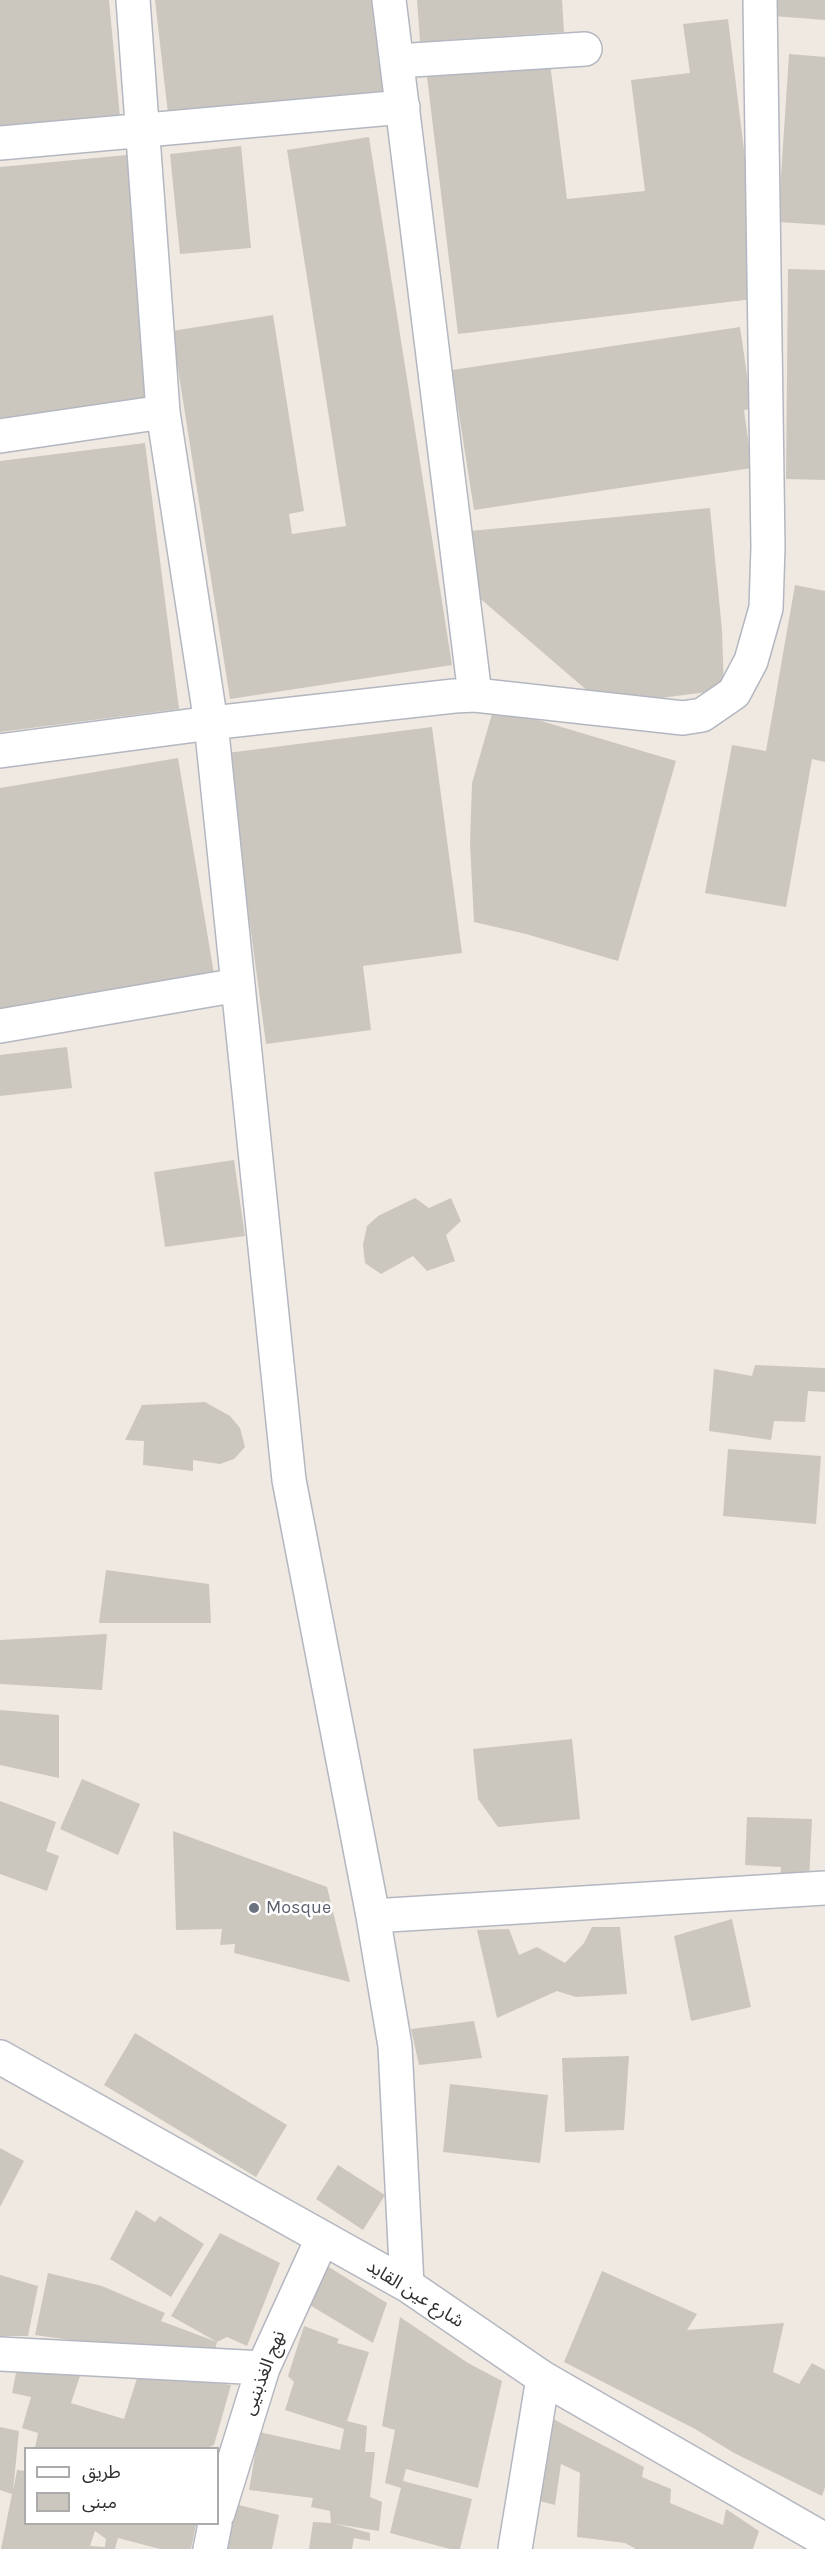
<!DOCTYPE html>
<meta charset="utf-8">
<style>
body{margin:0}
#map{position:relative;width:825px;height:2549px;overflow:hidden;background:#efe9e1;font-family:Karla,"Noto Sans Arabic",sans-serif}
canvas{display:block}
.legend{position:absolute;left:24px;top:2447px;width:195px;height:78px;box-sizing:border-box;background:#fff;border:2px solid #ababab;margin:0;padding:8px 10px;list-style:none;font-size:18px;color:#2e2e2e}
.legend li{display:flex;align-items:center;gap:12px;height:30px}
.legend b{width:30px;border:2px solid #ababab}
</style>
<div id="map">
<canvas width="825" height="2549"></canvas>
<ul class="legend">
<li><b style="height:8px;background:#fff"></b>طريق</li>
<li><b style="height:16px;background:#cbc7bf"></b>مبنى</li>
</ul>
</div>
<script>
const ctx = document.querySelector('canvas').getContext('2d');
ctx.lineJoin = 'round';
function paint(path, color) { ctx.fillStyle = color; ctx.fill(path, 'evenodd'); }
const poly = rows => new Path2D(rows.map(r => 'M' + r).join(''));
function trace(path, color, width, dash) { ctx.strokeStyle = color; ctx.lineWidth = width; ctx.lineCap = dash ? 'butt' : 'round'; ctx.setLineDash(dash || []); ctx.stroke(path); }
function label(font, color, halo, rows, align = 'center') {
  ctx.font = font + ' Karla,"Noto Sans Arabic",sans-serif'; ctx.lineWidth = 5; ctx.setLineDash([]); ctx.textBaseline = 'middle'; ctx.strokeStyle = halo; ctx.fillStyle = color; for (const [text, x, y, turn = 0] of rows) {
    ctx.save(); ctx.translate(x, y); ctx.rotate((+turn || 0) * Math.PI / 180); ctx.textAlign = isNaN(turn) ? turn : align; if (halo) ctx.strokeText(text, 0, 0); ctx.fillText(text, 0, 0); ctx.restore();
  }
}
paint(poly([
 [0,0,109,0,120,117,0,128],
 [155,0,377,0,386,91,168,114],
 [417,0,562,0,564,32,420,42],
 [774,0,825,0,825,20,773,16],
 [728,19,762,298,458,334,427,77,550,63,567,199,645,191,631,80,690,73,683,24],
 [789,54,825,57,825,225,778,222],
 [369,137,452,665,230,699,172,331,273,315,304,511,289,514,292,534,346,526,287,150],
 [241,146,251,248,180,254,170,154],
 [127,155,153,403,0,418,0,167],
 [788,269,825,270,825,480,786,479],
 [740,327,752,409,744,410,752,468,474,510,452,370],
 [145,443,179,709,0,732,0,461],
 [710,508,722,630,724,690,604,705,476,595,470,531],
 [795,585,825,591,825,762,812,759,786,907,705,893,732,745,766,751],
 [494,707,676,761,618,961,526,934,474,922,470,843,472,783],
 [432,727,462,953,363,966,371,1030,266,1044,227,753],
 [178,758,214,974,0,1009,0,788],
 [67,1047,72,1088,0,1096,0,1055],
 [234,1160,245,1236,165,1247,154,1172],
 [415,1198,429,1208,451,1198,461,1221,446,1235,455,1261,427,1271,413,1256,381,1274,365,1263,363,1245,367,1226,378,1216],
 [755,1365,825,1368,825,1392,808,1391,805,1422,774,1421,771,1440,709,1431,714,1369,752,1376],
 [205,1402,230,1416,240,1428,245,1447,234,1459,220,1464,193,1460,193,1471,143,1465,144,1441,125,1440,142,1405],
 [728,1449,821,1456,816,1524,723,1516],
 [106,1570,209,1584,211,1623,99,1623],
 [107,1634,102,1690,0,1684,0,1640],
 [0,1710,59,1715,59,1778,0,1765],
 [572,1739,580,1819,498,1827,478,1799,473,1749],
 [82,1779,140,1804,118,1855,60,1829],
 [0,1801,56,1822,46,1851,59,1856,47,1891,0,1874],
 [747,1817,812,1819,809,1881,780,1880,781,1867,745,1865],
 [173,1831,327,1887,350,1982,234,1953,235,1944,220,1945,222,1929,176,1930],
 [732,1919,751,2007,691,2021,674,1936],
 [592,1927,620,1927,627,1994,576,1997,557,1991,497,2018,477,1930,509,1929,519,1955,537,1947,565,1963,584,1943],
 [474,2021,482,2058,419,2065,411,2029],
 [135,2033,287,2125,256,2177,104,2085],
 [629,2056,624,2130,565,2132,562,2058],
 [450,2084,548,2095,540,2163,443,2152],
 [0,2148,24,2161,0,2207],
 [338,2165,385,2195,363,2230,316,2199],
 [136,2210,155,2222,160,2216,204,2244,171,2297,110,2259],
 [220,2233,280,2263,247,2346,227,2337,217,2342,171,2316],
 [319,2261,387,2303,373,2343,303,2301],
 [602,2271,697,2314,687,2330,784,2323,773,2372,799,2384,812,2363,825,2370,825,2487,822,2496,734,2453,695,2429,564,2362],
 [48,2273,102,2286,165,2313,161,2321,217,2342,212,2360,35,2335],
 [0,2275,38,2286,28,2336,0,2336],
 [400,2317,468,2363,502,2381,478,2488,406,2469,403,2481,472,2499,460,2549,450,2549,390,2533,401,2488,385,2483,395,2430,382,2426],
 [304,2326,339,2339,337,2343,369,2352,347,2421,367,2426,365,2452,375,2452,370,2497,382,2502,379,2531,336,2524,370,2533,370,2541,354,2538,352,2549,309,2549,313,2522,331,2523,330,2511,311,2507,313,2498,249,2490,259,2432,340,2450,344,2429,285,2410,294,2382,288,2376],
 [19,2358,84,2364,71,2403,124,2419,139,2372,231,2385,214,2445,207,2448,35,2448,38,2433,22,2428,31,2397,12,2393],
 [544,2414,644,2467,642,2477,671,2489,670,2503,723,2525,726,2509,759,2531,753,2549,636,2549,625,2543,577,2537,580,2473,561,2464,555,2505,532,2499],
 [0,2427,19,2431,13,2491,17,2470,26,2471,26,2524,196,2524,191,2549,160,2549,118,2538,115,2549,1,2549,12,2494,0,2490],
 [95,2531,106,2539,105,2547,90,2546],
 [227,2502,279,2515,272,2549,217,2549]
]), '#cbc7bf');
const minor = poly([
 [133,0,163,412,211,723,289,1480,373,1916,395,2046,407,2285],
 [389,0,475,695],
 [397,61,585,49],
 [0,143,403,107],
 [0,436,163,412],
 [0,751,211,723,454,696,475,695,683,718,702,715,734,693,751,661,766,608,768,547,760,0],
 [0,1026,238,985],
 [373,1916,825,1888],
 [0,2057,407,2285,543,2378,825,2540],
 [0,2354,263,2368],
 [218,2513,263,2368,322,2239],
 [210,2549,215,2524],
 [515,2549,543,2378]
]);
trace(minor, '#b4b7c1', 36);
trace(minor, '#fff', 33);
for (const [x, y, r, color] of [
 [254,1908,6,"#6b7280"]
]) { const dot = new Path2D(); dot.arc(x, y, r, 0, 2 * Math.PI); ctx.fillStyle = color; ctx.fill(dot); trace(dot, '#fff', 2); }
label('18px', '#5b616d', '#fff', [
 ["Mosque",266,1908]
], 'left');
label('18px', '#2e2e2e', '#fff', [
 ["شارع عين القايد",415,2294,32],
 ["نهج الغذبنيى",264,2373,-69]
]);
</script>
